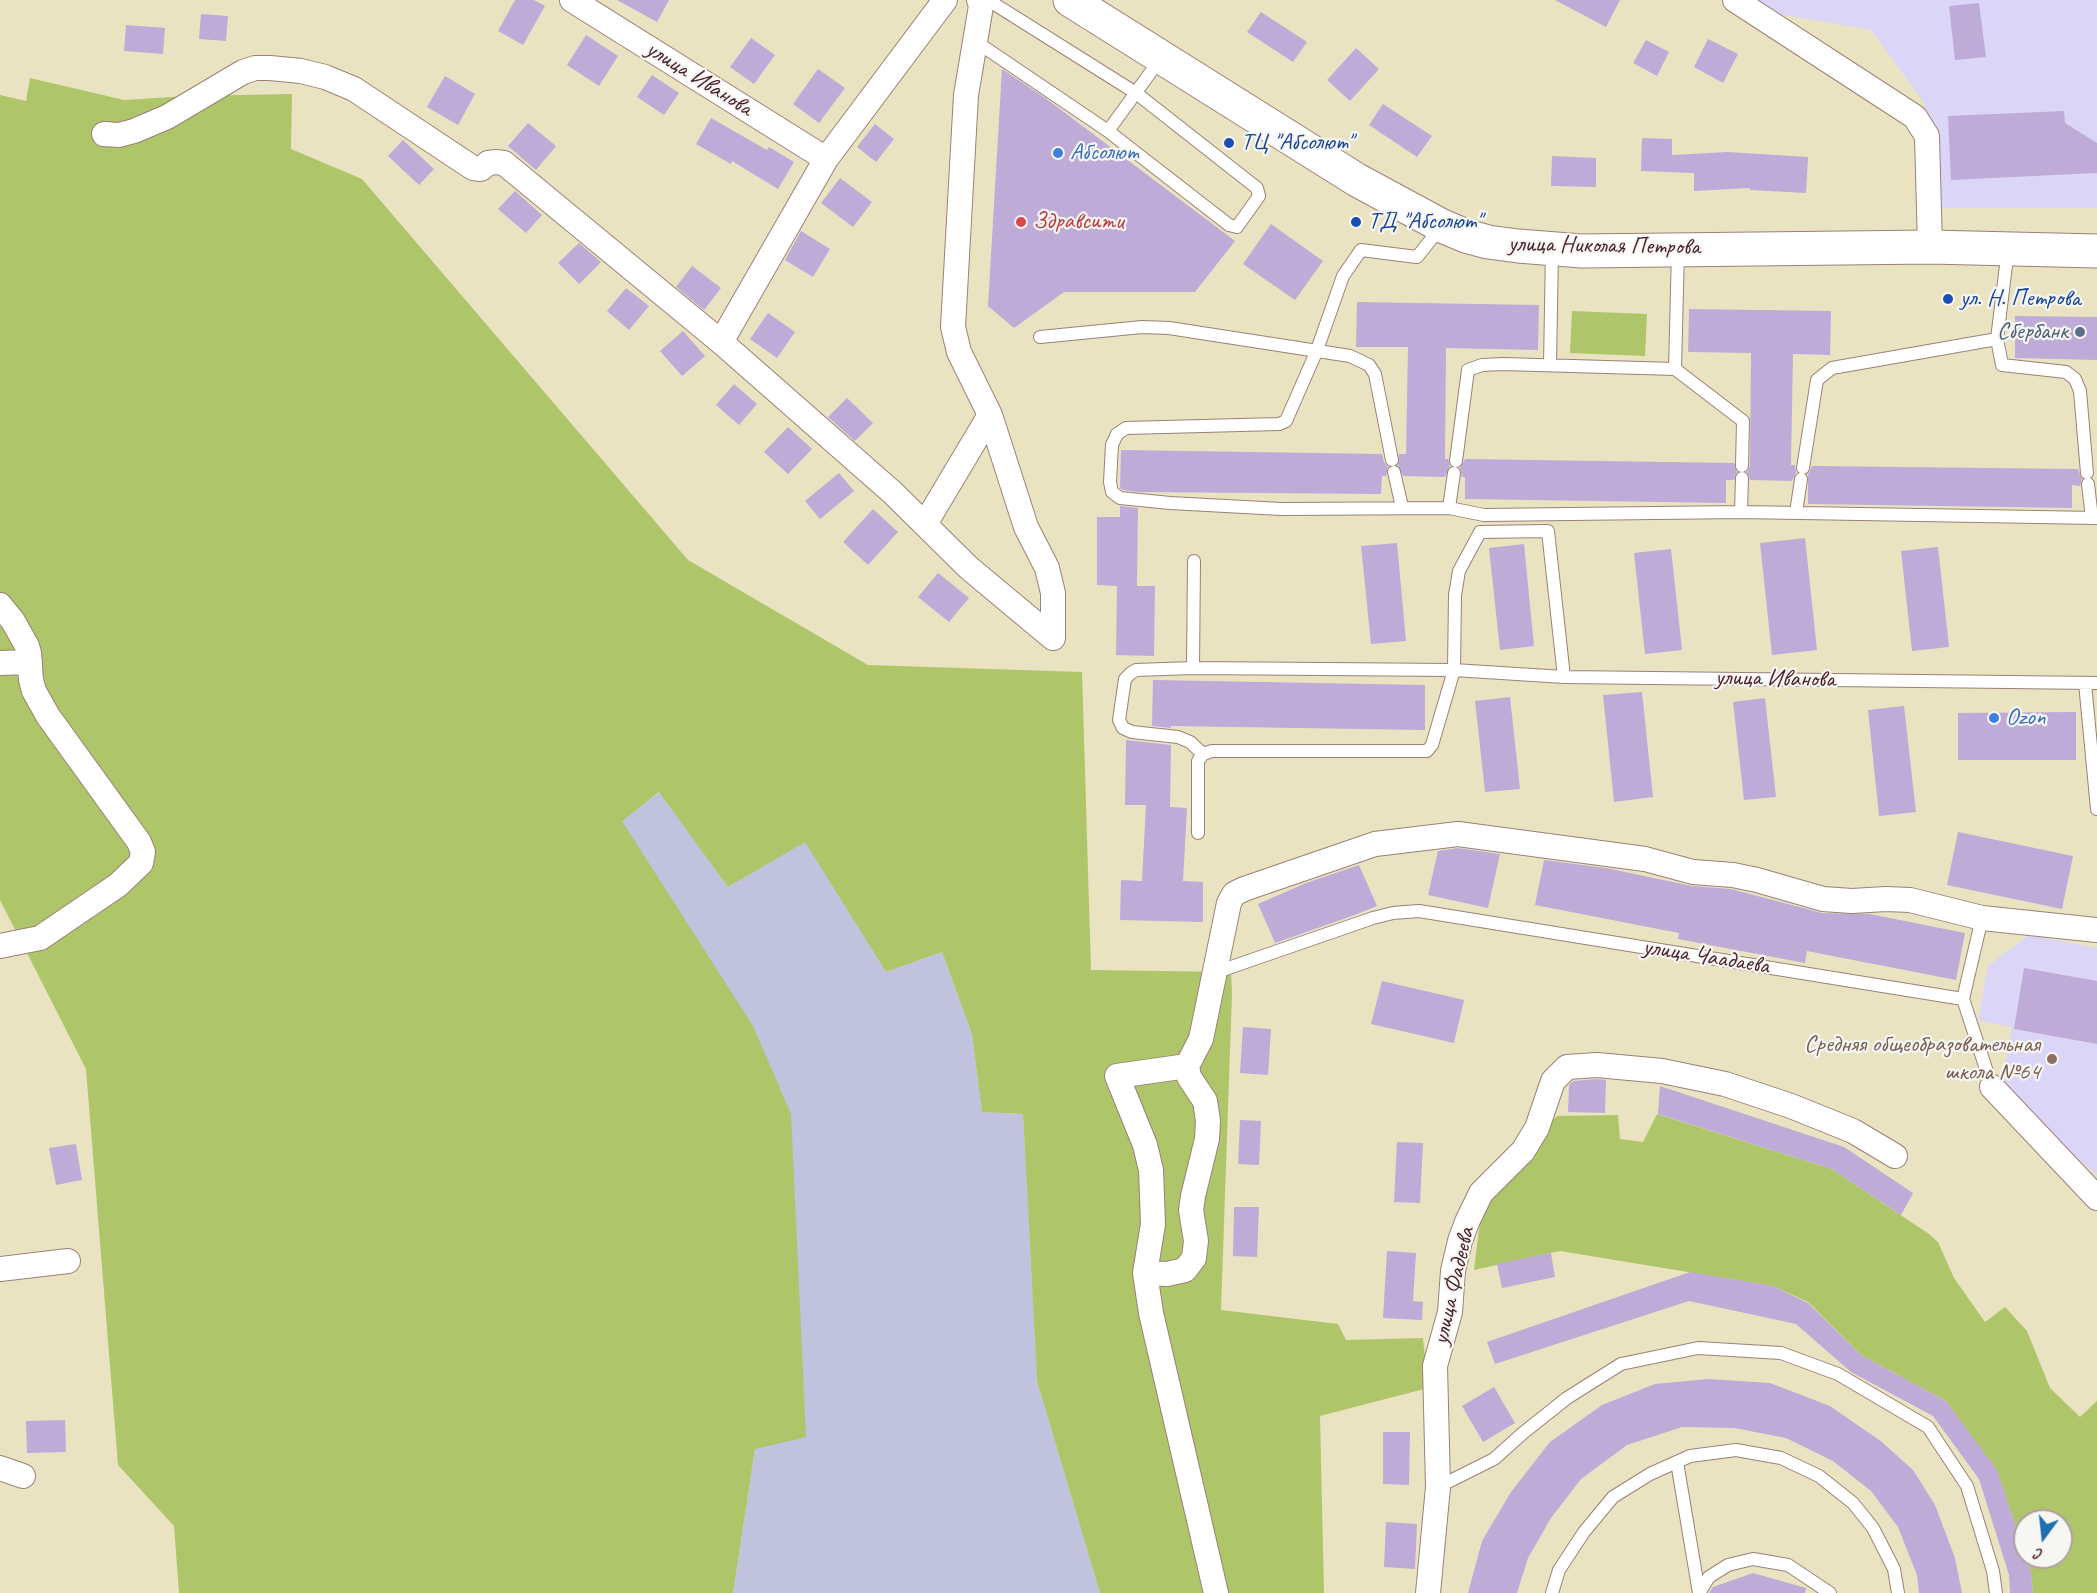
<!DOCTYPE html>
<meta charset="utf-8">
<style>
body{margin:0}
#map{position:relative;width:2097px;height:1593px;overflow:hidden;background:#eae3c2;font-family:Caveat,sans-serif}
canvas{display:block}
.north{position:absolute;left:2013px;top:1509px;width:60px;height:60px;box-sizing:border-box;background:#f6f6f2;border:2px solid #b1a0a2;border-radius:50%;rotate:195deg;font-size:16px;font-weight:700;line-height:24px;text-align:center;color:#4a1f2b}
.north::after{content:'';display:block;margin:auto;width:21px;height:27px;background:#1f6fb2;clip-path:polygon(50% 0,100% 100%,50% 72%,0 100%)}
</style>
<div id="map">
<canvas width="2097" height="1593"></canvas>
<div class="north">С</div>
</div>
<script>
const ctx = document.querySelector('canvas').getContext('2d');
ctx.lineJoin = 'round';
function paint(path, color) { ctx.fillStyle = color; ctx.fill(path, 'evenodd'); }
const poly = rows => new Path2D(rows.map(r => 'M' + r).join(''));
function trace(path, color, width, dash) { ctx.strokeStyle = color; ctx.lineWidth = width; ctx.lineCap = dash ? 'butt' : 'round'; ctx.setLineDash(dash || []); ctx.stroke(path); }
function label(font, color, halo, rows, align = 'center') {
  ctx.font = font + ' Caveat,sans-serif'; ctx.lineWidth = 4.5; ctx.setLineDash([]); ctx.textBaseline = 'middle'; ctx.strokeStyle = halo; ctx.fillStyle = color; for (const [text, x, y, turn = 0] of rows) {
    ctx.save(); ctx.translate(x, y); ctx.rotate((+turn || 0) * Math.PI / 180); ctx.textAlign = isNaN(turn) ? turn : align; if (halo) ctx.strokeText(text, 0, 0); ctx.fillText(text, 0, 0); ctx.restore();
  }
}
paint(poly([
 [1733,0,2097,0,2097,208,1939,208,1925,104,1871,30,1750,9],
 [2029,935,2097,948,2097,1175,2000,1092,2012,1027,1978,1020,1988,966]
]), '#dbd6f7');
paint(poly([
 [660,792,728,887,805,841,886,972,942,952,972,1034,982,1112,1023,1114,1037,1381,1100,1593,733,1593,755,1449,622,820]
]), '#c1c2dd');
paint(poly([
 [30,78,124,100,188,96,292,94,291,149,362,179,688,560,868,665,1082,672,1091,970,1231,972,1232,993,1221,1310,1338,1324,1346,1340,1423,1338,1428,1388,1320,1416,1324,1593,1100,1593,1037,1381,1023,1114,982,1112,972,1034,942,952,886,972,805,842,728,887,659,792,622,821,753,1026,791,1114,806,1437,755,1449,733,1593,179,1593,174,1526,118,1465,86,1069,0,900,0,95,26,101],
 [1572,311,1647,314,1645,356,1570,353],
 [1657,1114,1832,1169,1929,1234,1938,1242,1954,1278,1985,1322,2005,1307,2027,1331,2050,1388,2080,1417,2097,1401,2097,1593,2033,1593,2031,1572,2026,1557,2061,1557,2061,1521,2025,1521,2025,1554,1997,1471,1946,1401,1861,1355,1808,1302,1773,1286,1560,1251,1474,1270,1483,1197,1557,1116,1618,1115,1620,1139,1643,1142]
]), '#afc569');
paint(poly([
 [515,0,534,0,545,6,523,45,498,31],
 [617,0,669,0,657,22],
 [1555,0,1620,0,1606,27],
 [1979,3,1986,57,1955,60,1949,6],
 [1261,12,1307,42,1293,62,1247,32],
 [201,14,228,16,226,41,199,39],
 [126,25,165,28,163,54,124,51],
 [586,35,618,56,599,86,567,65],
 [751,38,775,55,754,84,730,67],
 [1708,39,1738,54,1723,83,1694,67],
 [1646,40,1669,52,1657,76,1633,63],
 [1356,48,1379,69,1350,101,1327,80],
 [818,69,845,88,819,123,793,104],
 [1002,69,1044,97,1235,241,1195,292,1064,292,1014,328,988,306],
 [652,75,679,93,664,115,637,97],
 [445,76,475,94,458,125,427,107],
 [1383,104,1432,136,1417,157,1369,125],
 [2064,111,2065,123,2097,143,2097,173,1951,180,1948,116],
 [711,118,767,150,769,147,794,162,778,189,732,161,731,164,696,144],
 [528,123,556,146,536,170,508,146],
 [875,124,894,139,876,162,857,147],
 [1642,138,1672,139,1672,155,1727,152,1808,157,1806,193,1750,190,1750,188,1694,191,1694,173,1641,171],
 [403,140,434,169,419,185,388,156],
 [1552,156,1596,158,1596,187,1551,186],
 [840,178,872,202,853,227,821,203],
 [515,191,542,215,526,233,498,209],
 [1271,224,1323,261,1295,300,1243,264],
 [801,231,830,249,813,277,785,260],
 [579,243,601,262,579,284,558,263],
 [692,266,721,288,704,310,676,287],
 [626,288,649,306,629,330,607,311],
 [1357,302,1539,305,1538,350,1446,348,1445,459,1448,459,1450,466,1445,477,1403,476,1398,465,1399,454,1406,454,1408,347,1356,347],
 [1689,309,1831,311,1830,355,1793,354,1791,465,1795,465,1796,472,1792,481,1750,480,1747,472,1750,466,1751,353,1688,352],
 [768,313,795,332,777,358,750,339],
 [2015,316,2097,317,2097,360,2015,358],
 [683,331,705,356,682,376,660,351],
 [734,384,757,404,739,425,716,405],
 [847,398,873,423,855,441,828,417],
 [788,427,812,449,788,474,764,452],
 [1121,450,1382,454,1384,462,1388,467,1386,476,1382,476,1381,494,1138,492,1123,490,1120,488],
 [1465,459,1734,463,1737,472,1734,480,1726,480,1726,503,1465,499,1465,477,1462,477,1460,468],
 [1812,466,2078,469,2082,479,2080,486,2072,485,2072,508,1808,504,1808,475],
 [839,473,854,491,820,519,805,501],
 [1120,506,1138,508,1137,586,1155,586,1154,656,1116,655,1117,586,1097,585,1097,517,1120,517],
 [873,509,898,532,868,565,843,542],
 [1805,538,1817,650,1772,655,1760,543],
 [1397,543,1406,641,1371,644,1361,546],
 [1524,544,1534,646,1500,650,1489,548],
 [1938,547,1949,647,1912,651,1901,551],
 [1671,549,1682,650,1645,654,1634,553],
 [938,573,969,598,949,622,918,597],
 [1153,680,1425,685,1425,730,1171,726,1171,728,1152,726],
 [1642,692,1653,797,1614,802,1603,695],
 [1510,697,1520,789,1485,792,1475,701],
 [1765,698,1776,797,1744,800,1733,702],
 [1904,706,1916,812,1879,816,1868,710],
 [2076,712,2076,760,1958,760,1958,713],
 [1126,740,1171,745,1170,807,1187,808,1183,881,1203,882,1203,922,1120,920,1121,880,1142,881,1146,805,1125,805],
 [1958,832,2073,856,2062,909,1947,885],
 [1458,848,1500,854,1488,908,1428,895,1438,851],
 [1544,860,1606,868,1692,886,1731,889,1822,913,1870,914,1965,933,1956,980,1807,951,1805,963,1678,939,1679,933,1535,905],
 [1359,865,1377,906,1352,916,1275,943,1258,904,1306,883],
 [2024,968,2097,981,2097,1044,2014,1029],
 [1382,981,1464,1000,1454,1043,1371,1024],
 [1243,1027,1271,1029,1268,1075,1240,1073],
 [1597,1079,1606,1080,1605,1113,1568,1112,1569,1085,1573,1081],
 [1660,1086,1844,1147,1913,1193,1901,1215,1832,1169,1658,1114],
 [1240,1120,1261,1121,1259,1165,1238,1164],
 [1397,1142,1423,1143,1420,1203,1394,1202],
 [76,1144,82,1180,56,1185,49,1148],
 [1234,1207,1259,1207,1257,1257,1233,1256],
 [1387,1251,1416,1253,1413,1301,1423,1302,1422,1320,1383,1318],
 [1551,1253,1555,1277,1502,1288,1497,1264],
 [1690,1272,1773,1286,1808,1303,1861,1355,1946,1401,1997,1470,2031,1572,2033,1593,2010,1593,2009,1575,1979,1479,1933,1416,1851,1372,1796,1324,1689,1301,1495,1364,1487,1342],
 [1708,1379,1770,1383,1830,1406,1882,1442,1913,1470,1935,1505,1955,1558,1962,1593,1919,1593,1917,1575,1898,1527,1871,1491,1833,1461,1786,1438,1734,1428,1682,1427,1627,1445,1581,1479,1551,1518,1528,1558,1517,1593,1468,1593,1482,1541,1511,1492,1550,1442,1602,1405,1655,1384],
 [1494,1387,1515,1423,1483,1442,1462,1406],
 [65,1420,66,1452,27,1453,26,1421],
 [1383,1432,1410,1432,1409,1485,1383,1484],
 [1386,1522,1417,1524,1415,1569,1384,1567],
 [1753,1573,1806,1588,1805,1593,1709,1593,1713,1587]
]), '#beabd8');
const lane = poly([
 [988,0,1136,93,1257,188,1259,196,1237,227,1229,225,1108,131],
 [975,41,1108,131,1161,58],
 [1441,227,1417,257,1361,250,1343,276,1317,350,1286,421,1279,424,1126,428,1117,434,1112,445,1110,482,1112,492,1120,498,1170,503,1281,509,1449,508,1484,515,1741,512,2097,518],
 [2008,249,1997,339,2002,365,2066,372,2075,379,2080,391,2087,473],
 [1678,250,1675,369,1743,421,1742,466],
 [1040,337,1142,327,1169,328,1350,356,1369,365,1375,374,1392,460],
 [1550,365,1552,250],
 [1456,461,1468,370,1482,365,1503,364,1675,369],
 [1803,468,1817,380,1832,368,1997,339],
 [1394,472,1402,507],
 [2088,484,2092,518],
 [1449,508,1454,473],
 [1741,512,1742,478],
 [1796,513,1801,479],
 [1194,561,1193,668,1454,670,1564,677,2097,683],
 [1193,668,1136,670,1131,673,1125,679,1119,720,1123,728,1132,732,1178,737,1190,742,1203,754],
 [2085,683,2097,809],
 [1198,833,1198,761,1203,754,1212,751,1427,751,1432,745,1454,670,1455,595,1459,571,1480,532,1548,531,1564,677],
 [1214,973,1373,918,1393,913,1419,911,1963,999,1992,1087],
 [1963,999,1982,918],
 [1677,1462,1699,1593],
 [1438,1487,1494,1459,1523,1433,1567,1398,1621,1364,1698,1348,1781,1353,1838,1374,1928,1427,1967,1486,1993,1571,1996,1593],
 [1552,1593,1559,1570,1584,1532,1613,1497,1650,1474,1690,1456,1736,1450,1781,1458,1819,1476,1853,1503,1873,1528,1894,1569,1898,1593],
 [1699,1593,1709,1577,1728,1565,1753,1559,1788,1565,1830,1593]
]);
const street = poly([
 [572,0,826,159],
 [979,0,981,6,966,95,953,327,959,352,990,415,1026,527,1047,568,1053,593,1053,638],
 [1735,0,1915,117,1927,136,1930,247],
 [104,134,119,135,134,131,167,117,243,72,255,68,270,68,301,71,325,77,354,89,473,168,481,169,488,163,496,162,504,163,721,342,893,493,969,568,1053,638],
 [721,342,826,159,945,0],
 [925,524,990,415],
 [0,605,13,621,27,646,29,653,31,680,34,691,48,716,139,842,143,852,141,863,118,885,40,938,0,946],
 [0,663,30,662],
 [1187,1066,1117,1076,1145,1145,1151,1170,1153,1224,1145,1273,1151,1313,1216,1593],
 [1992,1087,2097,1198],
 [0,1269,68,1261],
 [1145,1273,1167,1274,1185,1270,1194,1258,1196,1241,1191,1210,1193,1196,1207,1139,1208,1121,1205,1101,1189,1077,1187,1066,1201,1039,1229,903,1234,894,1244,889,1375,844,1458,834,1645,859,1693,872,1733,875,1757,880,1823,899,1852,901,1886,899,1910,900,1982,918,2097,930],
 [0,1468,23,1476],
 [1428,1593,1438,1487,1435,1366,1450,1312,1453,1271,1460,1241,1467,1222,1481,1193,1523,1151,1537,1128,1553,1081,1567,1067,1597,1065,1662,1071,1725,1084,1791,1106,1853,1131,1895,1156]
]);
const secondary = poly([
 [1070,0,1357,180,1442,226,1466,236,1488,242,1518,246,1582,251,1930,247,2097,251]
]);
trace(lane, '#9a8176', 14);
trace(street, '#9a8176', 26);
trace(secondary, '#9a8176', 35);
trace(lane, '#fff', 12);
trace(street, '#fff', 24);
trace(secondary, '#fff', 33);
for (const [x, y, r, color] of [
 [1229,143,6,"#1a4fb4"],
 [1058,153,6,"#3f7fe0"],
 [1021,222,6,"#e0444e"],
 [1356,222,6,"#1a4fb4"],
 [1948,299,6,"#1a4fb4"],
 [2080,332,6,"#5c6f8a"],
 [1994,718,6,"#3f7fe0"],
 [2052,1059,6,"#8d6e63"]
]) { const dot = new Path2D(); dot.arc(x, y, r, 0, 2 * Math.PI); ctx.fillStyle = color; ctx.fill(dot); trace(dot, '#f6f6f2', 2); }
label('24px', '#4a1f2b', '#f6f6f2', [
 ["улица Иванова",699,79,32],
 ["улица Николая Петрова",1604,246,1],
 ["улица Иванова",1775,679,1],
 ["улица Чаадаева",1706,957,9],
 ["улица Фадеева",1454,1286,-77]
]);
label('24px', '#164399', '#f6f6f2', [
 ["ТЦ \"Абсолют\"",1241,143],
 ["ТД \"Абсолют\"",1368,222],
 ["ул. Н. Петрова",1960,299]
], 'left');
label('24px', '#366cbe', '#f6f6f2', [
 ["Абсолют",1070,153],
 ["Ozon",2006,718]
], 'left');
label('24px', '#be3a42', '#f6f6f2', [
 ["Здравсити",1033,222]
], 'left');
label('24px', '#4e5e75', '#f6f6f2', [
 ["Сбербанк",2068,332]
], 'right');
label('24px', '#785e54', '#f6f6f2', [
 ["Средняя общеобразовательная",2040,1045],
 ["школа №64",2040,1073]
], 'right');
</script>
